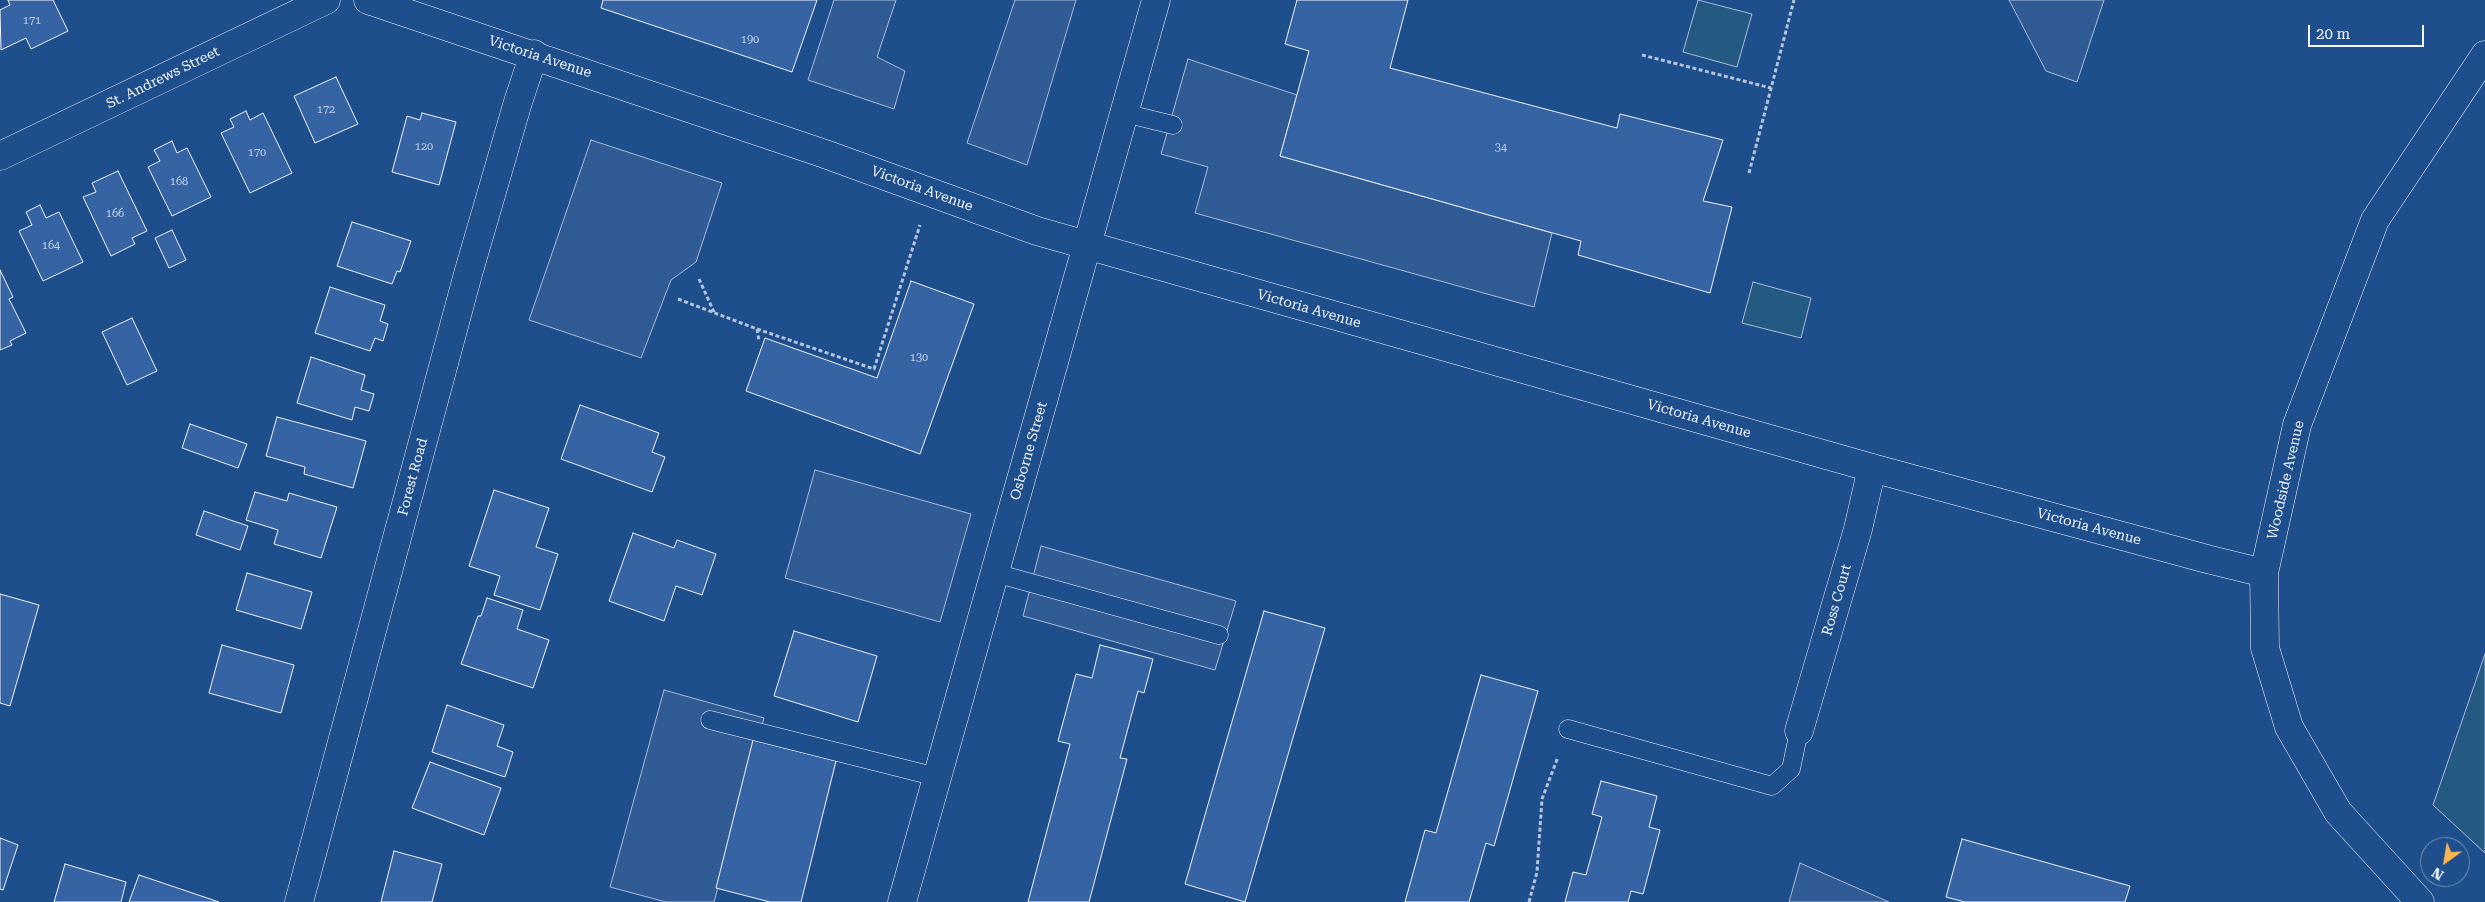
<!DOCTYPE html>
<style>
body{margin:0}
#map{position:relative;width:2485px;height:902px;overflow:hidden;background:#1f4e8c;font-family:"Roboto Serif",serif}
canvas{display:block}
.north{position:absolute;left:2420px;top:837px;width:50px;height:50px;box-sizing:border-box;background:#1f4e8c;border:1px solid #7391ba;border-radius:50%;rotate:212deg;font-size:14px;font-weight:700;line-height:20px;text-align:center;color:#f2f6ff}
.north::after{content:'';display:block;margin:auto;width:18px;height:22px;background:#ffb74d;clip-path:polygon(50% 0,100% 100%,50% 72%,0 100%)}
.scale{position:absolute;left:2308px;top:25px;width:116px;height:22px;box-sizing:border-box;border:2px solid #f2f6ff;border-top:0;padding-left:6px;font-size:15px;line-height:18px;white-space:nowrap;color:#f2f6ff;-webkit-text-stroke:4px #1f4e8c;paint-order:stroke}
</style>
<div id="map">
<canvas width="2485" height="902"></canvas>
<div class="north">N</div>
<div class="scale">20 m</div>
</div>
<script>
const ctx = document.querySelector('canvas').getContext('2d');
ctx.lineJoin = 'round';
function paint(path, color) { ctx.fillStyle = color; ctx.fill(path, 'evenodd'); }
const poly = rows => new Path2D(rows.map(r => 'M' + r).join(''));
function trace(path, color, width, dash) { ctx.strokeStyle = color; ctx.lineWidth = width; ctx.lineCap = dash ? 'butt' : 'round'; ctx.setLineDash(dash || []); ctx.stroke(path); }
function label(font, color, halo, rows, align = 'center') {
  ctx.font = font + ' "Roboto Serif",serif'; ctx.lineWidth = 4; ctx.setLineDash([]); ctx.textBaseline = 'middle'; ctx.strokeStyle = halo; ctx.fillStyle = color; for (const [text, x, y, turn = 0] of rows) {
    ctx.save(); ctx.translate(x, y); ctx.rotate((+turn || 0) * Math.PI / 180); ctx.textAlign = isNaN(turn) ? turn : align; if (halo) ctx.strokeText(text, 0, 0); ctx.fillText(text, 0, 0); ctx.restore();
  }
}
const green = poly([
 [1698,0,1752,14,1737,67,1683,52,1698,0],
 [1753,282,1811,298,1801,338,1742,323,1753,282],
 [2485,654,2485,853,2433,805,2485,654]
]);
paint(green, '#245a82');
trace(green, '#a8bbd7', 1);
const parking = poly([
 [834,0,896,0,877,57,905,71,894,109,808,80,834,0],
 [1015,0,1076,0,1027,165,967,143,1015,0],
 [2009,0,2104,0,2077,82,2046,71,2009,0],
 [1188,59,1297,95,1280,156,1552,233,1534,307,1195,213,1208,167,1161,154,1188,59],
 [591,140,722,183,696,262,671,280,641,358,529,320,591,140],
 [815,470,971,514,940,622,785,578,815,470],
 [1041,546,1236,601,1215,670,1023,616,1041,546],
 [664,690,764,718,714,902,666,902,610,887,664,690],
 [1800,863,1889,902,1789,902,1800,863]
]);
paint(parking, '#305b95');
trace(parking, '#a8bbd7', 1);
const building = poly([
 [8,0,53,0,68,31,31,49,26,38,1,50,0,10,10,5,8,0],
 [603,0,817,0,792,72,601,8,603,0],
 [1297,0,1408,0,1390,68,1617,128,1620,114,1723,140,1703,201,1732,207,1710,293,1578,255,1581,241,1280,156,1309,51,1285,44,1297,0],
 [336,77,358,124,315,143,294,96,336,77],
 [246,111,250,120,263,113,292,173,250,193,221,133,234,127,230,119,246,111],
 [422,113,456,122,439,185,392,172,407,116,420,120,422,113],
 [172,141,177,153,187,148,211,197,172,216,148,167,160,161,154,150,172,141],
 [118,171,147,231,132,238,135,244,111,256,83,197,96,192,92,183,118,171],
 [40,205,46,218,59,212,83,262,43,281,19,231,32,225,26,212,40,205],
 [352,222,411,241,400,272,397,271,392,284,337,266,352,222],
 [172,230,186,260,169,268,155,238,172,230],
 [0,270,13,297,9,299,26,333,10,341,12,345,0,350,0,270],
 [911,281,974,304,920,454,746,391,765,338,877,378,911,281],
 [330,287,385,305,380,321,388,324,383,341,375,338,370,351,315,333,330,287],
 [132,318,157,371,127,385,102,332,132,318],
 [311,357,365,375,361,390,374,394,369,411,355,407,352,420,297,403,311,357],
 [580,405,659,433,652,452,665,457,652,492,561,459,580,405],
 [277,417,366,441,353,488,304,474,305,467,266,456,277,417],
 [190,424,247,444,238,468,182,448,190,424],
 [494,490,549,508,536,547,558,554,540,610,494,595,500,576,469,566,494,490],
 [255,492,287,501,289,493,337,507,321,558,274,544,278,530,246,520,255,492],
 [204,511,248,526,240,550,196,535,204,511],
 [633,533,674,548,677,540,716,554,702,595,676,586,664,621,609,601,633,533],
 [247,573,312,592,301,629,236,610,247,573],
 [0,594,39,605,10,706,0,703,0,594],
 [487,598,523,610,517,629,549,640,533,688,461,664,478,616,481,616,487,598],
 [1264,611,1325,628,1245,902,1185,884,1264,611],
 [794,631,877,656,858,722,774,696,794,631],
 [222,645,294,665,281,713,209,693,222,645],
 [1100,645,1153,659,1144,693,1138,691,1120,758,1127,759,1089,902,1028,902,1070,744,1058,741,1076,674,1092,678,1100,645],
 [1481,675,1538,691,1494,846,1486,843,1469,902,1405,902,1425,830,1436,833,1481,675],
 [447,705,504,725,497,746,513,752,505,777,432,752,447,705],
 [753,740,836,761,801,902,770,902,716,888,753,740],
 [430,762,501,788,484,835,412,808,430,762],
 [1601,781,1657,796,1649,827,1660,830,1643,894,1631,891,1628,902,1565,902,1573,872,1586,875,1602,817,1592,814,1601,781],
 [0,838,18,845,3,890,0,889,0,838],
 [1962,839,2130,886,2125,902,1965,902,1946,897,1962,839],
 [394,851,442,864,432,902,381,902,394,851],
 [65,864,126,882,121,902,54,902,65,864],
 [139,875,219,902,129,902,139,875]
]);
paint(building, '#3563a3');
trace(building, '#f2f6ff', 1);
const service = poly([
 [1124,113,1173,125],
 [995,573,1219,635],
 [710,720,937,777],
 [1568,729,1772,786,1791,769,1799,731]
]);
const minor = poly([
 [368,0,825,154,1037,231,1872,468,2207,559,2264,573],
 [1799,731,1858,529,1872,468],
 [299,902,468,274,518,102,534,54],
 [902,902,1156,0],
 [2420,902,2338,812,2289,727,2265,648,2264,573,2297,425,2375,220,2485,55]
]);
const secondary = poly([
 [0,156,326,0]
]);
trace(service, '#f2f6ff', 19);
trace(minor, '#f2f6ff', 29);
trace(secondary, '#f2f6ff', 29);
trace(poly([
 [1642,55,1771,88],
 [1749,173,1794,0],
 [699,279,714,312],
 [678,299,757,329,759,341],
 [757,329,874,369,920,225],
 [1529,902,1537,872,1542,799,1558,757]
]), '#b3c4dc', 3, [4, 2.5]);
trace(service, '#1f4e8c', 18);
trace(minor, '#1f4e8c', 28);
trace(secondary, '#1f4e8c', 28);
label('11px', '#c3d1e8', null, [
 ["171",32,21],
 ["190",750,40],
 ["172",326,110],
 ["120",424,147],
 ["34",1501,148],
 ["170",257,153],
 ["168",179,182],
 ["166",115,214],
 ["164",51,246],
 ["130",919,358]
]);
label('14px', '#f2f6ff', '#1f4e8c', [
 ["Victoria Avenue",540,57,18],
 ["St. Andrews Street",163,78,-26],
 ["Victoria Avenue",922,189,20],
 ["Victoria Avenue",1309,309,16],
 ["Victoria Avenue",1699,419,16],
 ["Osborne Street",1029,451,-74],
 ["Forest Road",413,477,-75],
 ["Woodside Avenue",2286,480,-77],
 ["Victoria Avenue",2089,527,15],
 ["Ross Court",1837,600,-74]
]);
</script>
